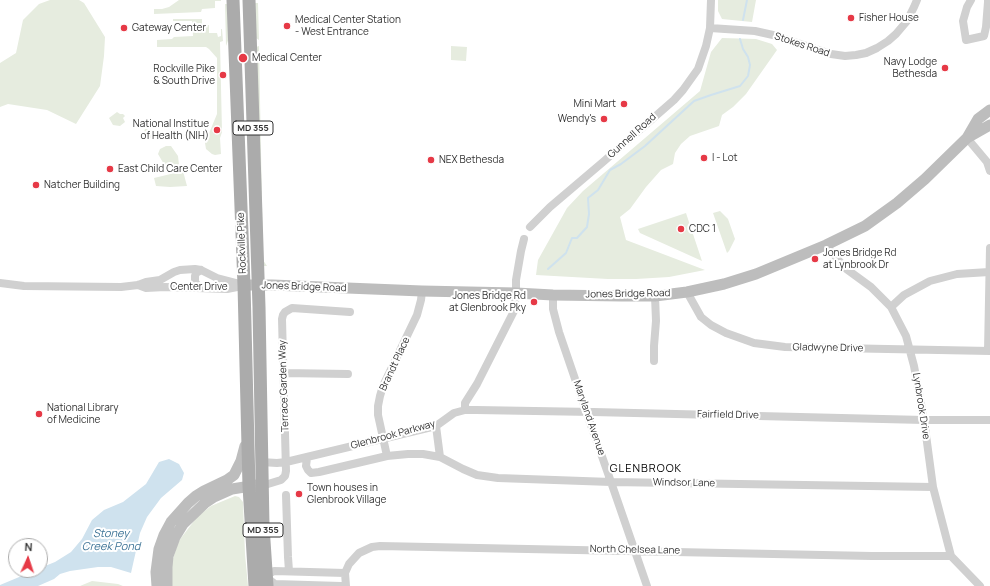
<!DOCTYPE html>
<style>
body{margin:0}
#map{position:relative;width:990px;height:586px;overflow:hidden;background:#fff;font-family:Manrope,sans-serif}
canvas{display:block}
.north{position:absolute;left:8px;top:538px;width:40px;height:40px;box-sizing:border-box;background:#fff;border:1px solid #adadad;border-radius:50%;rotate:3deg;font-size:11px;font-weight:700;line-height:16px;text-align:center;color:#333}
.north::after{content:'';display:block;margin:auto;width:14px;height:18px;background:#e63946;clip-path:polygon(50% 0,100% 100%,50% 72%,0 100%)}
</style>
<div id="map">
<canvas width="990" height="586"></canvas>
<div class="north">N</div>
</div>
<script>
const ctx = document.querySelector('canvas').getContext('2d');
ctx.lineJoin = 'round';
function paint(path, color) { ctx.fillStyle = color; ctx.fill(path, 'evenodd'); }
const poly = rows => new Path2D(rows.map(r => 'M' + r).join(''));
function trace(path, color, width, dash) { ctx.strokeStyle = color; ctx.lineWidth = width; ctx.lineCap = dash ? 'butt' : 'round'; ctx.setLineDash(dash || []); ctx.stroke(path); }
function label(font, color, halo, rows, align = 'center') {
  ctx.font = font + ' Manrope,sans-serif'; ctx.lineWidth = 4; ctx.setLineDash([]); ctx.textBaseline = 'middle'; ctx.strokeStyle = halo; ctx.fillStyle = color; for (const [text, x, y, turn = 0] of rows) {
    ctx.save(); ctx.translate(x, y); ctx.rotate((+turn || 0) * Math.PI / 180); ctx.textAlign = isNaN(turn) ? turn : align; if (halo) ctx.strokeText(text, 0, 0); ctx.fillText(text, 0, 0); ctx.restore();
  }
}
paint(poly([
 [50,0,79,0,84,3,105,37,104,56,100,86,76,124,47,110,8,104,0,107,0,63,16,53,23,20,39,4],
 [179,0,221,0,221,1,215,1,215,8,202,9,201,12,154,14,154,9,162,9,169,7],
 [718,0,756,0,752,22,722,19,718,11],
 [255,3,258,3,259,40,256,38],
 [225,4,229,4,229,38,226,46],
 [173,19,202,19,202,25,209,25,209,33,217,33,218,37,221,36,221,29,222,29,223,41,220,42,222,132,220,138,221,154,215,155,212,154,206,149,205,143,217,114,217,58,209,49,206,47,157,47,157,40,172,39,174,37,193,36,192,21,173,21],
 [722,38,756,39,772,44,777,50,746,94,733,107,722,115,719,126,690,136,681,144,675,153,673,164,661,170,646,187,630,209,620,217,626,240,705,270,669,277,636,279,608,279,536,275,538,260,567,208,583,191,700,91,711,52],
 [259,46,263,257,263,260,267,266,264,266,262,261,256,47],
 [451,46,467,47,466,61,451,60],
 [117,112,120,114,123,114,125,116,123,118,125,122,120,126,113,125,109,118],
 [145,129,150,129,154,133,153,138,146,138,143,135],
 [166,146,171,146,178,156,179,165,170,167,165,166,158,154,160,149],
 [183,171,187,186,170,187,156,186,154,178],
 [720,211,728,219,735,239,729,251,727,253,713,213],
 [686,213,702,261,640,233,638,229],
 [235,496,239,497,243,502,245,554,248,586,171,586,170,568,178,543,181,538,197,517,211,506],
 [92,581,118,584,123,586,80,586]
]), '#e6ecdf');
paint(poly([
 [169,459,179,464,184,473,182,480,161,498,147,517,140,533,131,573,111,567,98,567,70,571,60,574,54,579,38,586,0,586,0,585,36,570,40,570,40,568,55,562,71,552,82,539,92,520,104,510,123,502,146,484,159,462]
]), '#cfe2ee');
trace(poly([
 [743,20,747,0],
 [548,269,566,253,572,238,577,238,587,227,589,214,588,198,598,190,610,170,621,164,645,146,694,101,711,95,740,86,748,76,750,65,748,57,743,49,740,39]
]), '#cfe2ee', 2);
trace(poly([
 [971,0,967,7,963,21,966,40,984,36,986,27,988,2,988,0],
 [710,28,755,31,773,35,831,54,845,56,856,55,866,53,877,48,888,41,896,34,907,21,914,7,917,0],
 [967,138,987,162,990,171],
 [530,227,550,207,603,162,674,100,683,90,698,69,706,46,710,28,711,0],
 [826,245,845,268,871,287,891,307,906,336,914,366,924,420,933,487,951,556,980,586],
 [0,283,24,286,121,287,138,285,146,282,160,280,174,272,180,270,195,269,201,270,217,278,244,285],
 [138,285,146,288,165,287,227,289,242,286],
 [200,288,195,282,195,276,196,273,201,270],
 [687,292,701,317,711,325,726,333,754,343,785,347,990,351],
 [553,295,553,309,559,332,586,411,611,482,647,586],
 [891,307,904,295,930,281,957,274,989,272],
 [988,351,990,248],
 [654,361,654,346,656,321,655,296],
 [283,373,348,374],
 [465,410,476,410,593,412,924,420,990,420],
 [436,426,440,457],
 [387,456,378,415,378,406,380,396,383,386,417,315,421,300,422,291],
 [307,458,306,466,308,470,311,473,319,472,387,456,408,454,423,454,440,457,463,469,477,475,498,478,611,482,933,487],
 [261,462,277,463,286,462,436,426,454,413,465,410,465,403,477,384,514,311,516,293,516,280,521,251,524,239],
 [262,485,268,484,281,480,285,476,286,471,282,319,283,315,285,312,292,308,350,312],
 [286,495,288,557,289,571],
 [341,586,275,584,265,576,274,571,345,573],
 [346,586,345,573,349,564,359,553,372,547,380,546,872,556,951,556]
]), '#d0d0d0', 8);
trace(poly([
 [967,138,990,125],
 [244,285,272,285,422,291,516,293,553,295,622,296,655,296,687,292,724,284,756,274,826,245,865,226,897,203,925,179,967,138,978,119,990,110],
 [157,586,156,572,159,549,164,535,171,522,188,503,196,496,204,491,227,480,234,475,241,461,245,446],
 [167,586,167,567,168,556,175,537,183,524,205,503,214,497,232,489,257,485]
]), '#bdbdbd', 11);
trace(poly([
 [233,0,244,285,249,486,255,586],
 [249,0,259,307,263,526,267,586]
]), '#ababab', 13);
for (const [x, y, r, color] of [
 [851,18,4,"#e63946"],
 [287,26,4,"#e63946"],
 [124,28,4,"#e63946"],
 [243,58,5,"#e63946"],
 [945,68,4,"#e63946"],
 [223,75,4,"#e63946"],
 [624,104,4,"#e63946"],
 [604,119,4,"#e63946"],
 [217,130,4,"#e63946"],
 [704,158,4,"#e63946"],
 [431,160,4,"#e63946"],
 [110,169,4,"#e63946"],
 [36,185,4,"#e63946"],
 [681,229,4,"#e63946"],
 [815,259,4,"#e63946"],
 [534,302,4,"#e63946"],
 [39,414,4,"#e63946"],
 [299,494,4,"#e63946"]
]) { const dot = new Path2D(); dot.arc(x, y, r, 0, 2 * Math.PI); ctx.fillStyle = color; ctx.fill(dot); trace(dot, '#fff', 1.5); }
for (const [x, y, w] of [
 [253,128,40],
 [263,530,40]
]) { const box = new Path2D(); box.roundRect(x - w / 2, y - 7, w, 14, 3); ctx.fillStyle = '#fff'; ctx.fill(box); trace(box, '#333', 1); }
label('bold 9px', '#333', null, [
 ["MD 355",253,128],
 ["MD 355",263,530]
]);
label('10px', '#333', '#fff', [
 ["Fisher House",859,18],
 ["Medical Center Station",295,20],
 ["- West Entrance",295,32],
 ["Gateway Center",132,28],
 ["Medical Center",252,58],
 ["Navy Lodge",937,62,"right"],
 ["Bethesda",937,74,"right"],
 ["Rockville Pike",215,69,"right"],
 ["& South Drive",215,81,"right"],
 ["Mini Mart",616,104,"right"],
 ["Wendy's",596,119,"right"],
 ["National Institue",209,124,"right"],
 ["of Health (NIH)",209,136,"right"],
 ["I - Lot",712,158],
 ["NEX Bethesda",439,160],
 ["East Child Care Center",118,169],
 ["Natcher Building",44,185],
 ["CDC 1",689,229],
 ["Jones Bridge Rd",823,253],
 ["at Lynbrook Dr",823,265],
 ["Jones Bridge Rd",526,296,"right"],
 ["at Glenbrook Pky",526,308,"right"],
 ["National Library",47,408],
 ["of Medicine",47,420],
 ["Town houses in",307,488],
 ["Glenbrook Village",307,500]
], 'left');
label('10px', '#333', '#fff', [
 ["Stokes Road",802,45,18],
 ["Gunnell Road",632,136,-42],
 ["Rockville Pike",242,243,-92],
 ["Center Drive",199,287],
 ["Jones Bridge Road",304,287,2],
 ["Jones Bridge Road",628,294,-1],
 ["Gladwyne Drive",828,348,1],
 ["Brandt Place",395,364,-65],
 ["Terrace Garden Way",284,386,-92],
 ["Lynbrook Drive",921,406,81],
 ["Fairfield Drive",728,415,1],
 ["Maryland Avenue",589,418,71],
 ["Glenbrook Parkway",393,435,-15],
 ["Windsor Lane",684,483,1],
 ["North Chelsea Lane",635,550,1]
]);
ctx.letterSpacing = '1px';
label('11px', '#000', '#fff', [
 ["GLENBROOK",646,469]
]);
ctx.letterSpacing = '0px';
label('italic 11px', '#3f7597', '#fff', [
 ["Stoney",111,534],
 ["Creek Pond",111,547]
]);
</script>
